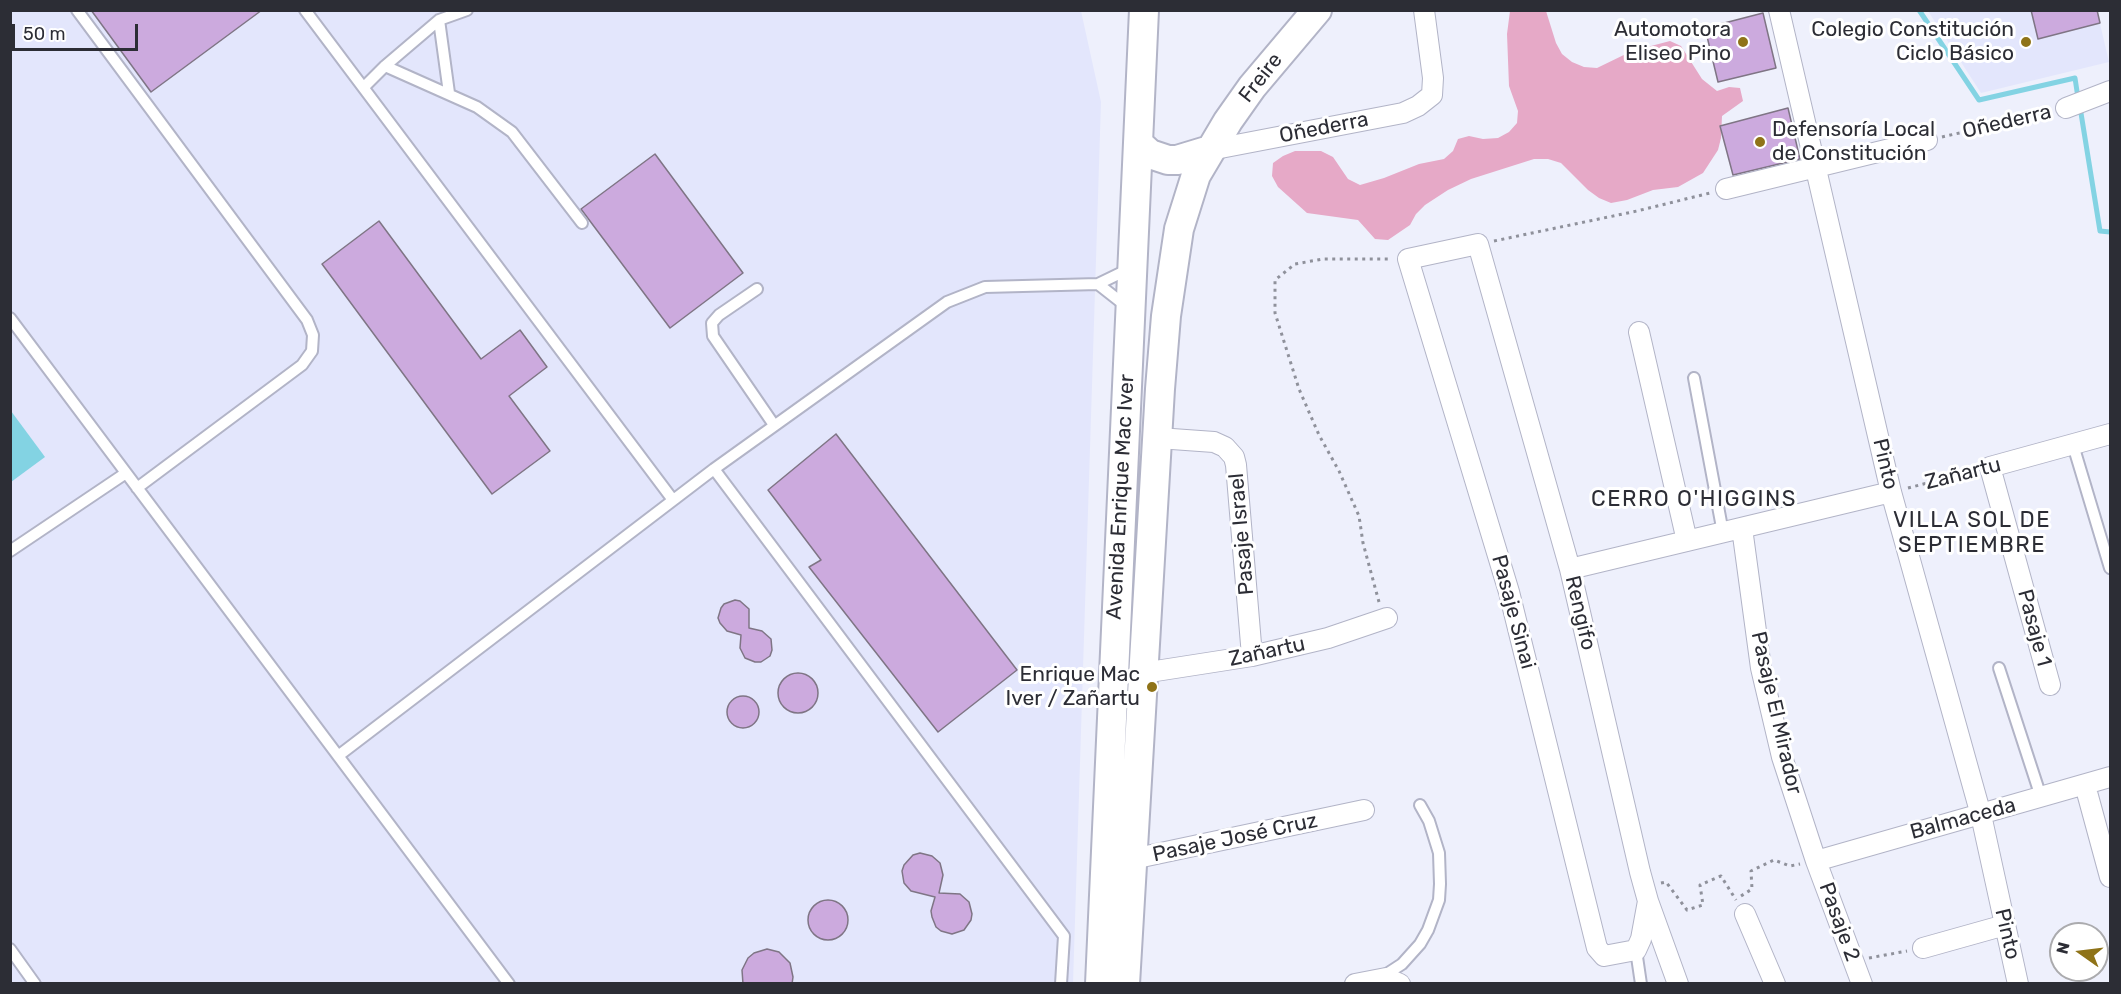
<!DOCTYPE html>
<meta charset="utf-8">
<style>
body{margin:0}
#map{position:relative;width:2121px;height:994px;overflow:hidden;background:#eef0fc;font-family:Rubik,sans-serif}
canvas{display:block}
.frame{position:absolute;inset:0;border:12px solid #2c2d35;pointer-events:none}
.north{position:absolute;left:2049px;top:922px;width:60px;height:60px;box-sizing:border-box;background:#fff;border:2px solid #ababae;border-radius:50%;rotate:284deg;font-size:16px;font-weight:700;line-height:24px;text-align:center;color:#2c2d35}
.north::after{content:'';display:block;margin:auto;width:21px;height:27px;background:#8f7318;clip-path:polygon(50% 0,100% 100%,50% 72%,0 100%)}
.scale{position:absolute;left:12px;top:24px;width:126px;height:27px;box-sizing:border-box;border:3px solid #2c2d35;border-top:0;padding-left:8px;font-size:18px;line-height:21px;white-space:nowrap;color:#2c2d35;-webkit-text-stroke:4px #fff;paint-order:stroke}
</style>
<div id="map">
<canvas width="2121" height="994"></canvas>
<div class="frame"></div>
<div class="north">N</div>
<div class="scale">50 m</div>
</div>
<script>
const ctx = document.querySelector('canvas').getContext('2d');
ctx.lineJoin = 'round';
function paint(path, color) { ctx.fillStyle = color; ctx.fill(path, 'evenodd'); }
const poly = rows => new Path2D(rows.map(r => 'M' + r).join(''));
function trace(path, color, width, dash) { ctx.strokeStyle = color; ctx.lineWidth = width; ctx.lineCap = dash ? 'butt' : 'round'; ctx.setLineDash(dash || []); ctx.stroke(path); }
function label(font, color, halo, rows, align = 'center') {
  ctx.font = font + ' Rubik,sans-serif'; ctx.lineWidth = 6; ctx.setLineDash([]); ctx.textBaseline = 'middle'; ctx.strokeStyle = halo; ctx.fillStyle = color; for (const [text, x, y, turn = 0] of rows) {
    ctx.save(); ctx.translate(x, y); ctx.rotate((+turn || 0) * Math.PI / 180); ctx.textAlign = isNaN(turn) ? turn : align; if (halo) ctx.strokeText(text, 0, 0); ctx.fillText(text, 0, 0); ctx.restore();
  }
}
paint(poly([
 [10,11,1081,11,1101,102,1073,983,11,983],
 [1928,11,2097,11,2109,62,1981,93]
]), '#e3e6fc');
paint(poly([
 [1510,11,1546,11,1556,43,1562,54,1572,62,1584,67,1597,68,1632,51,1670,41,1681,46,1702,79,1717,91,1729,87,1740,88,1743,101,1722,116,1721,138,1718,150,1703,173,1678,187,1653,190,1627,200,1611,203,1599,198,1588,190,1561,163,1548,159,1534,159,1471,179,1448,190,1425,205,1416,214,1410,225,1388,240,1375,239,1358,220,1307,213,1278,187,1272,176,1273,163,1283,156,1295,151,1321,151,1333,157,1348,179,1360,185,1384,178,1419,164,1444,159,1453,151,1458,139,1469,136,1483,139,1498,138,1509,132,1517,123,1518,111,1509,86,1507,34]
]), '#e6a9c7');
paint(poly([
 [11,411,45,457,11,482]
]), '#83d3e3');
trace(poly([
 [1919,10,1979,100,2075,78,2078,98],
 [2080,107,2100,231,2110,232]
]), '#83d3e3', 5);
const building = poly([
 [91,10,262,10,151,92,91,10],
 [2031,10,2097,10,2100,23,2038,39,2031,10],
 [1763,13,1776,68,1718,82,1705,28,1763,13],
 [1788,108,1800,159,1733,175,1720,126,1788,108],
 [655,154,743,273,670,328,581,209,655,154],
 [379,221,481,359,520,330,547,367,509,396,550,451,492,494,322,264,379,221],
 [836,434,1017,670,938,732,809,567,821,560,768,490,836,434],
 [735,600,740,601,749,609,749,628,762,631,771,639,772,650,770,656,761,662,755,662,745,658,740,648,741,635,727,631,720,623,718,618,721,608,724,604,735,600],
 '778 693a20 20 0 1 1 40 0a20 20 0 1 1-40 0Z',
 '727 712a16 16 0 1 1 32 0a16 16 0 1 1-32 0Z',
 [920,853,932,856,940,863,943,875,939,893,960,894,969,902,972,914,971,920,964,930,952,934,941,931,936,927,932,917,931,911,935,897,911,891,904,883,902,871,904,865,913,855,920,853],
 '808 920a20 20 0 1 1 40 0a20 20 0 1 1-40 0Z',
 [767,949,779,952,790,963,793,977,792,984,743,984,742,970,748,958,754,953,767,949]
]);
paint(building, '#ccaade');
trace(building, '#7f7585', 1.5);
const lane = poly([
 [77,10,307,320,313,335,312,351,302,365,137,488],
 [305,10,673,500],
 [439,20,449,93],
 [385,66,477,107,512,132,582,223],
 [364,87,385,66,439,20,467,10],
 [1098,284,1126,306],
 [757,289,719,315,712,323,713,336,774,425],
 [10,318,509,984],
 [1694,378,1723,533],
 [2073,445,2110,568],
 [714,469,1064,936,1061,984],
 [10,551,126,473],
 [1999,668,2041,797],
 [338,756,714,469,947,302,985,287,1098,284,1129,269],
 [10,949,35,984],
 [1636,950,1641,984],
 [1382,977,1402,964,1420,944,1428,930,1439,900,1440,884,1439,853,1429,821,1420,805]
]);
const street = poly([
 [1779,10,1891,492,1981,815,2018,984],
 [2066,108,2110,91],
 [1210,150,1403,113,1418,106,1432,95,1433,78,1424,10],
 [1726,189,1927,140],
 [1639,332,1687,541],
 [1158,438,1214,442,1225,447,1234,457,1236,465,1252,656],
 [1742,528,1761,668,1782,757,1816,861,1862,984],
 [1570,569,1891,492],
 [1143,673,1252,656,1328,638,1387,618],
 [2050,685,1990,467,2110,434],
 [2085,785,2110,877],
 [1123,861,1364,810],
 [1816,861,2110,777],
 [1648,901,1641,939,1636,950,1604,956,1597,948,1509,592,1408,259,1478,244,1570,569,1640,872,1648,901,1678,984],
 [1745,914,1775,984],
 [1923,948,2005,925],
 [1355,984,1386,978,1400,984]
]);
const secondary = poly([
 [1138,143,1150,154,1168,160,1177,160,1210,150],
 [1100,984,1144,10],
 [1125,984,1160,389,1166,316,1179,229,1196,175,1228,121,1252,87,1317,10]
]);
trace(lane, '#b2b4c7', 14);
trace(street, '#b2b4c7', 22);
trace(secondary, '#b2b4c7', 32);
trace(poly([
 [1942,137,2050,112],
 [1494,241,1637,211,1710,193],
 [1908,488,1974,471],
 [1379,602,1363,543,1359,516,1339,471,1319,435,1299,389,1275,313,1275,280,1295,264,1323,259,1391,259],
 [1661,883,1666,882,1687,910,1703,905,1700,885,1721,876,1736,900],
 [1741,896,1752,889,1751,871,1774,860,1790,866,1800,864],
 [1869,958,1907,951]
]), '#8f919b', 3, [3, 4.5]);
trace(lane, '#fff', 10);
trace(street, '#fff', 20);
trace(secondary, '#fff', 28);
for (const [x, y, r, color] of [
 [1743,42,6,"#8f7318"],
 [2026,42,6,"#8f7318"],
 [1760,142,6,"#8f7318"],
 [1152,687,6,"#8f7318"]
]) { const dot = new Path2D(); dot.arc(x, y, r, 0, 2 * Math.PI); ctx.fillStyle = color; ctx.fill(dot); trace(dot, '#fff', 2); }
label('21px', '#2c2d35', '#fff', [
 ["Automotora",1731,30],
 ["Eliseo Pino",1731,54],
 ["Colegio Constitución",2014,30],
 ["Ciclo Básico",2014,54],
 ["Defensoría Local",1772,130,"left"],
 ["de Constitución",1772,154,"left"],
 ["Enrique Mac",1140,675],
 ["Iver / Zañartu",1140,699]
], 'right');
label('21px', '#2c2d35', '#fff', [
 ["Freire",1261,78,-52],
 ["Oñederra",2007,122,-13],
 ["Oñederra",1324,128,-11],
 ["Pinto",1885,464,77],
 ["Zañartu",1963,474,-14],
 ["Avenida Enrique Mac Iver",1121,497,-87],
 ["Pasaje Israel",1242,534,-95],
 ["Pasaje Sinai",1513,612,75],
 ["Rengifo",1580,613,77],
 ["Pasaje 1",2034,628,75],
 ["Zañartu",1267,652,-12],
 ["Pasaje El Mirador",1776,713,77],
 ["Balmaceda",1963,819,-15],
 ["Pasaje José Cruz",1235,838,-12],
 ["Pasaje 2",1839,922,70],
 ["Pinto",2007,934,77]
]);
ctx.letterSpacing = '1.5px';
label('22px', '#2c2d35', '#fff', [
 ["CERRO O'HIGGINS",1694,500],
 ["VILLA SOL DE",1972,521],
 ["SEPTIEMBRE",1972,546]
]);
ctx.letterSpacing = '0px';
</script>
